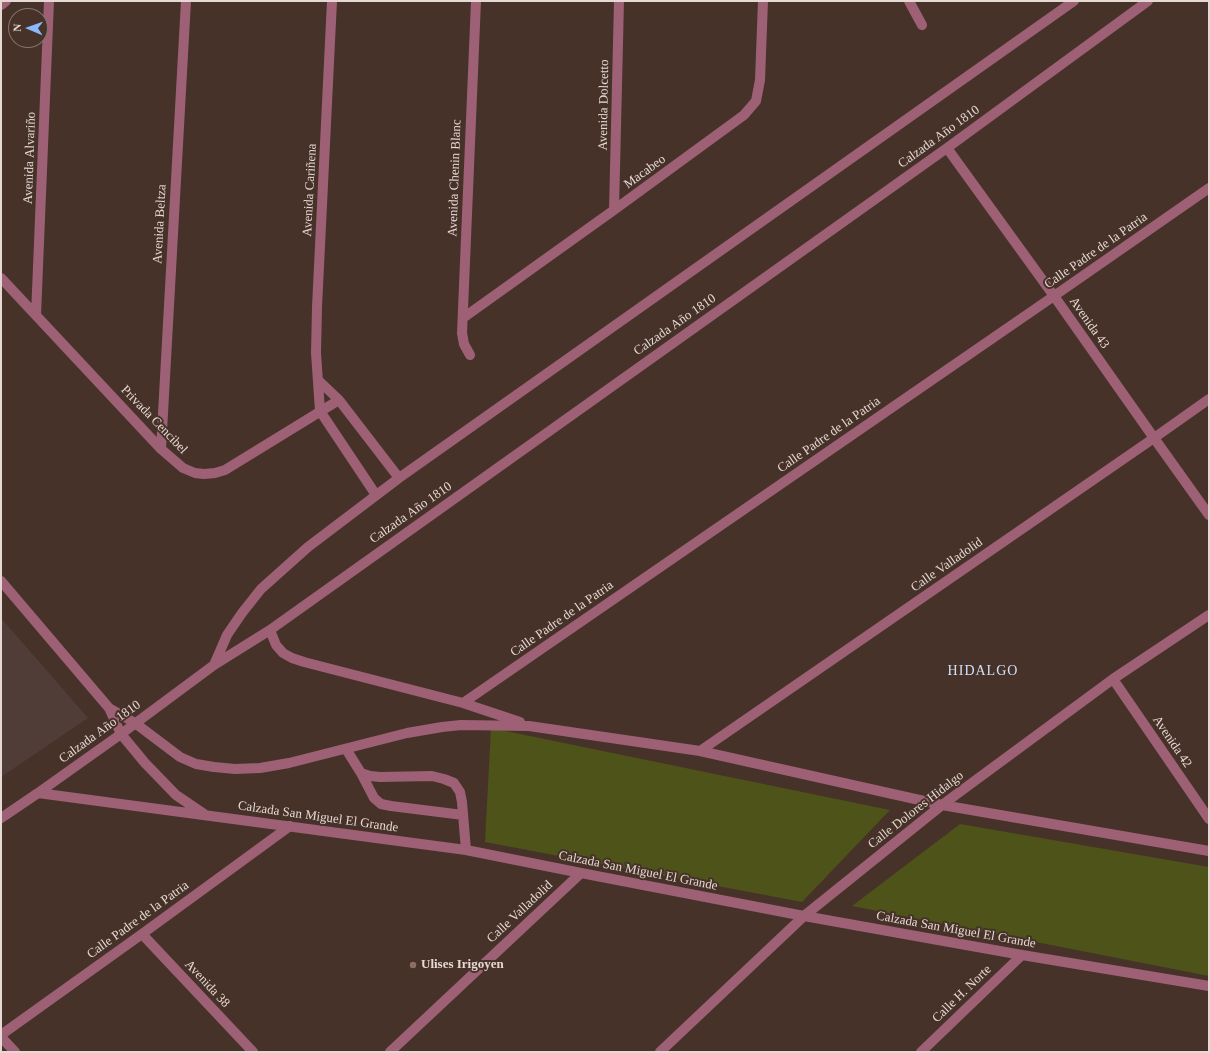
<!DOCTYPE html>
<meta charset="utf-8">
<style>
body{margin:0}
#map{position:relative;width:1210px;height:1053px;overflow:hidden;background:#463229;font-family:Georgia,serif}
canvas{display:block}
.frame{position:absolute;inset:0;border:2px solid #e6d8d3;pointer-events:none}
.north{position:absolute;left:8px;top:8px;width:40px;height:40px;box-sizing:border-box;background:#463229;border:1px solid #86746d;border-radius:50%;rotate:272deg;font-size:11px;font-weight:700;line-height:16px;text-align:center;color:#e6d8d3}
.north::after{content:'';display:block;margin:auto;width:14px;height:18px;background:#8cb9fc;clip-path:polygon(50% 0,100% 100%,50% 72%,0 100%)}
</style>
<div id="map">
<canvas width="1210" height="1053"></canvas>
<div class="frame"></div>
<div class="north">N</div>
</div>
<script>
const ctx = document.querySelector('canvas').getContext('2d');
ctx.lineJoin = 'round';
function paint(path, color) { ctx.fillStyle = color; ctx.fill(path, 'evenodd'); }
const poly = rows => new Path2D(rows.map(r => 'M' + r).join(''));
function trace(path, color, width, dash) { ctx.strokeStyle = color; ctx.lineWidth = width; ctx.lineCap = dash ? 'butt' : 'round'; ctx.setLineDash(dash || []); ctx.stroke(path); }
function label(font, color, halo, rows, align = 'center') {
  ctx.font = font + ' Georgia,serif'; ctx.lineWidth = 4; ctx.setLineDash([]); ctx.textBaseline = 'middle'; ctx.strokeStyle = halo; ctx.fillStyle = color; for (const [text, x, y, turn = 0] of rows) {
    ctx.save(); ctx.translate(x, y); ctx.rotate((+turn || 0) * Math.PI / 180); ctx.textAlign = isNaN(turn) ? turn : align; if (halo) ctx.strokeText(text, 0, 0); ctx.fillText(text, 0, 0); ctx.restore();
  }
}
paint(poly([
 [1,618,88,718,1,777]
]), '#513d38');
paint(poly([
 [491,728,890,810,802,902,485,842],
 [960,824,1209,867,1209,976,852,906]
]), '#4d5319');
trace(poly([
 [332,1,317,307,316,353,320,411,376,495],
 [909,1,922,25],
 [1,5,6,1],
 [947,148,1054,296,1154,438,1209,515],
 [614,210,619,1],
 [1,278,161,449,183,468,195,473,204,474,215,473,225,470,339,400],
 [36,315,49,1],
 [463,318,614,210,744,115,756,101,760,80,763,1],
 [470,355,464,344,462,333,476,1],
 [318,380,339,400,399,478],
 [161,449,186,1],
 [1,581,109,708,121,734,145,763,176,795,204,814],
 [270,630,276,645,283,653,292,658,304,662,463,703,520,722],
 [214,665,227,635,242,613,261,589,308,547,399,478,1074,1],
 [1113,679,1209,819],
 [463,703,1054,296,1209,188],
 [109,708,135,723,180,757,196,764,214,767,235,769,260,768,289,763,407,733,442,727,461,725,529,726,700,751,942,805,1209,851],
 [346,749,361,773,370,776,380,777,432,776,444,779,454,783,460,792,462,802,466,850],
 [700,751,1154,438,1209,399],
 [361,773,374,798,381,804,391,806,463,815],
 [38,793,466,850,581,873,804,916,1022,955,1209,986],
 [1,818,38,793,121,734,214,665,270,630,947,148,1148,1],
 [142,934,253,1052],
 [1,1035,142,934,290,826],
 [1,1037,15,1052],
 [390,1052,581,873],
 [660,1052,804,916,942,805,1113,679,1209,615],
 [921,1052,1022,955]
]), '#9e6075', 10);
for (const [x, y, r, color] of [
 [413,965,4,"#8d6e63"]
]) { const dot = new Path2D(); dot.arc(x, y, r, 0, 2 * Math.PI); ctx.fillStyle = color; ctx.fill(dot); trace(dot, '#463229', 1.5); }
label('13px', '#e6d8d3', '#463229', [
 ["Avenida Dolcetto",604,105,-89],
 ["Calzada Año 1810",939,137,-36],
 ["Avenida Alvariño",30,158,-88],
 ["Macabeo",645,172,-36],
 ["Avenida Chenin Blanc",455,178,-88],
 ["Avenida Cariñena",310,190,-87],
 ["Avenida Beltza",160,224,-87],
 ["Calle Padre de la Patria",1096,251,-35],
 ["Avenida 43",1089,323,55],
 ["Calzada Año 1810",675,325,-35],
 ["Privada Cencibel",154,420,46],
 ["Calle Padre de la Patria",829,435,-35],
 ["Calzada Año 1810",411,513,-35],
 ["Calle Valladolid",947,565,-35],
 ["Calle Padre de la Patria",562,619,-35],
 ["Calzada Año 1810",100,732,-36],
 ["Avenida 42",1172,742,56],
 ["Calle Dolores Hidalgo",916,810,-38],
 ["Calzada San Miguel El Grande",318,817,8],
 ["Calzada San Miguel El Grande",638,871,11],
 ["Calle Valladolid",520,912,-43],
 ["Calle Padre de la Patria",138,920,-36],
 ["Calzada San Miguel El Grande",956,930,10],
 ["Avenida 38",207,984,47],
 ["Calle H. Norte",962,994,-44]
]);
label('bold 13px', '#e6d8d3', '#463229', [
 ["Ulises Irigoyen",421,965]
], 'left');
ctx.letterSpacing = '1px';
label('14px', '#cfe0fa', '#463229', [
 ["HIDALGO",983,671]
]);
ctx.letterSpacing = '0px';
</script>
